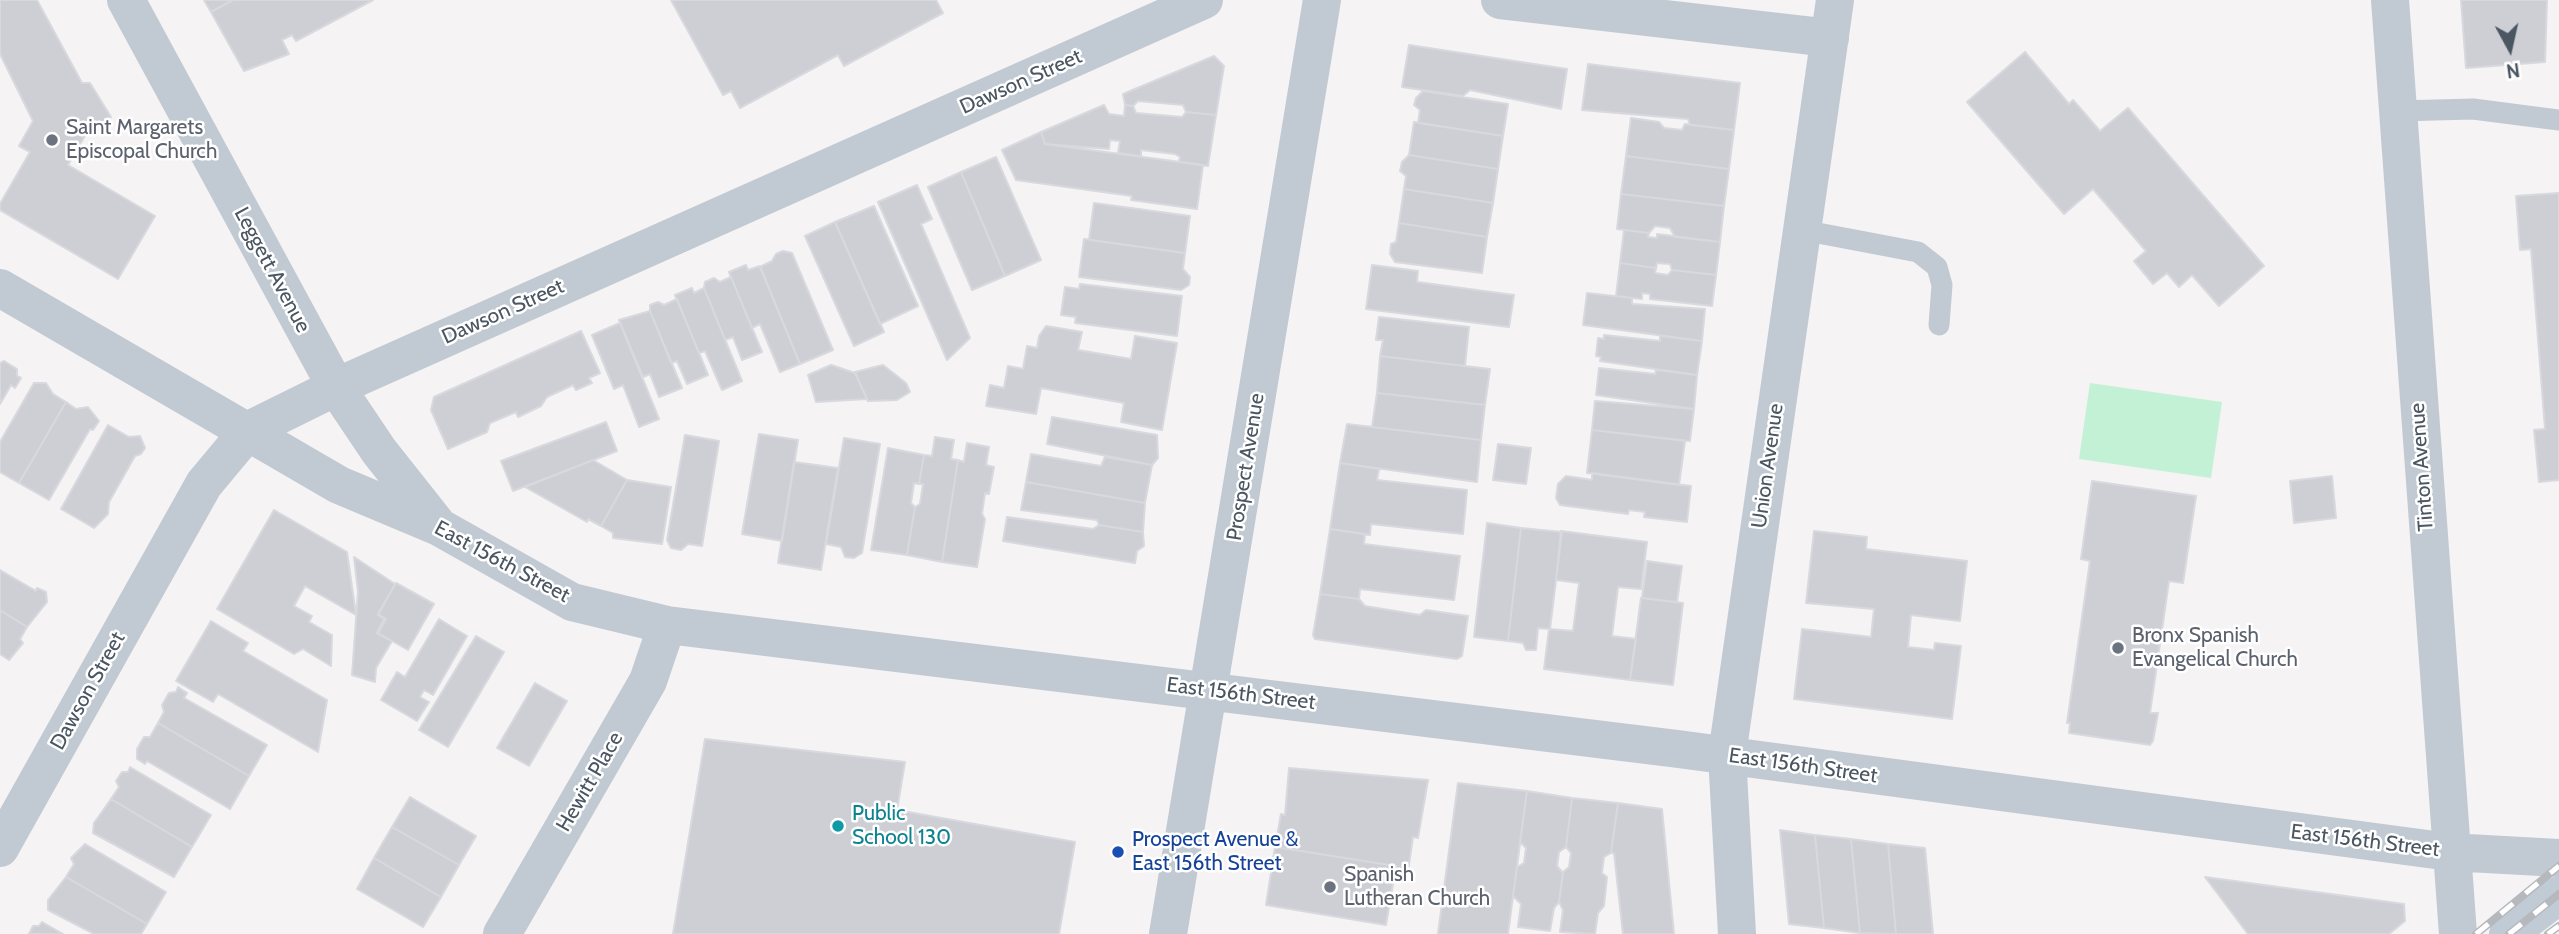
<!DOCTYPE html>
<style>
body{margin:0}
#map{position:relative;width:2559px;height:934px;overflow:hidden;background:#f5f3f3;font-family:Cabin,sans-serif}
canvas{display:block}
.north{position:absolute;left:2475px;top:14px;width:70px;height:70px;-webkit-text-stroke:5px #fff;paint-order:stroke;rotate:172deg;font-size:19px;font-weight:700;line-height:28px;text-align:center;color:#4a5661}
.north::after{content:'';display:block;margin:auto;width:24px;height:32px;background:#4a5661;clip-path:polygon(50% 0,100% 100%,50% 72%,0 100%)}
</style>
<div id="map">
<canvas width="2559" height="934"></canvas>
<div class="north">N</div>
</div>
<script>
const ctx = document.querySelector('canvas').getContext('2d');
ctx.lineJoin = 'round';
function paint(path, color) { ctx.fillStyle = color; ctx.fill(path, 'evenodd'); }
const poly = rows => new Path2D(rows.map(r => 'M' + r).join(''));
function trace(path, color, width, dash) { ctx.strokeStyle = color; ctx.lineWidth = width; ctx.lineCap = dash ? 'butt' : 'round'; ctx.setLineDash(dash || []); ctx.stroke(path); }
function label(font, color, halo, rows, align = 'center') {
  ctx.font = font + ' Cabin,sans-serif'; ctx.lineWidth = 5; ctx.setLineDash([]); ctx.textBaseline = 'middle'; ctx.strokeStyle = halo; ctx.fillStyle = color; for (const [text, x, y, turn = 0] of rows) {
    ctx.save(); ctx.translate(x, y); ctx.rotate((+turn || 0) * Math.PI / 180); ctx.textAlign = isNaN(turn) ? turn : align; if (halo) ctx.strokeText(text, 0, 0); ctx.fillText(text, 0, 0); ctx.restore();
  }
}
paint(poly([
 [2090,383,2222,402,2211,478,2079,459]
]), '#c3f1d5');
const building = poly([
 [0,0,37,0,82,83,90,83,111,117,86,134,68,165,155,216,118,279,0,210,0,204,30,152,19,146,33,121,0,54,0,0],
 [204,0,233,0,211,12,204,0],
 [233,0,373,0,296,41,292,35,282,40,289,54,244,71,211,12,233,0],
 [671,0,936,0,943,13,844,66,838,55,740,108,731,91,723,95,671,0],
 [2461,0,2547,0,2545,62,2466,68,2461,0],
 [1409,45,1567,69,1561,109,1470,90,1463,96,1402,87,1409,45],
 [2025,52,2069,104,2073,100,2100,131,2128,108,2264,266,2219,306,2192,275,2179,287,2167,273,2153,284,2134,261,2146,251,2093,189,2064,214,1967,102,2025,52],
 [1214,56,1224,66,1216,115,1186,112,1183,105,1138,101,1133,106,1125,105,1123,94,1214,56],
 [1588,64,1740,83,1734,130,1690,125,1688,119,1582,110,1588,64],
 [1423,91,1508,104,1503,136,1418,123,1420,110,1414,105,1416,98,1423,91],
 [1104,105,1109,114,1124,116,1125,105,1133,106,1136,113,1182,117,1186,112,1216,115,1208,166,1179,162,1180,157,1175,154,1141,150,1141,156,1118,153,1120,141,1110,140,1109,149,1045,144,1041,132,1104,105],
 [1631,118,1659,122,1664,128,1682,130,1685,124,1734,130,1729,169,1626,156,1631,118],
 [1414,122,1503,136,1498,169,1409,155,1414,122],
 [1041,132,1045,144,1203,165,1197,209,1131,200,1132,196,1016,180,1002,150,1041,132],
 [1409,155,1498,169,1493,203,1404,189,1406,176,1400,171,1402,162,1409,155],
 [1626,156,1729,169,1724,206,1621,194,1626,156],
 [996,157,1041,260,1005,276,961,172,996,157],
 [961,172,1005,276,972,290,928,187,961,172],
 [917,185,932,219,921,224,970,338,947,360,878,202,917,185],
 [1404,189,1493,203,1487,237,1399,223,1404,189],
 [2559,193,2559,480,2539,482,2534,430,2545,429,2531,249,2520,250,2516,196,2559,193],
 [1621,194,1724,206,1720,242,1675,237,1670,228,1655,226,1649,233,1617,229,1621,194],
 [1094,203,1190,216,1185,253,1089,240,1094,203],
 [874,206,918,306,880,324,835,222,874,206],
 [835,222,884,332,854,346,805,236,835,222],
 [1399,223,1487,237,1482,273,1395,262,1390,254,1391,244,1396,242,1399,223],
 [1624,230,1649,233,1648,237,1657,238,1657,234,1720,242,1716,275,1672,270,1670,264,1657,263,1656,268,1620,263,1624,230],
 [1084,239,1185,253,1183,269,1190,277,1189,285,1181,290,1079,277,1084,239],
 [783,251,792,253,833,350,800,364,760,267,772,261,776,254,783,251],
 [1620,263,1656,268,1655,273,1668,275,1672,270,1716,275,1712,306,1650,299,1650,294,1642,293,1642,299,1616,296,1620,263],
 [746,265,748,270,760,266,800,364,780,372,760,324,752,328,729,272,746,265],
 [1372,265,1418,271,1417,282,1514,295,1509,327,1366,309,1372,265],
 [731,277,762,352,742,360,733,337,725,340,704,288,705,282,714,278,720,282,731,277],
 [1080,284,1182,296,1177,336,1075,323,1076,317,1061,315,1065,287,1079,289,1080,284],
 [692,288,694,293,704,288,742,381,722,390,705,351,699,353,675,295,692,288],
 [1587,293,1632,298,1632,304,1705,309,1702,341,1583,325,1587,293],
 [677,299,708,375,687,384,677,361,671,363,650,311,650,305,658,302,664,305,677,299],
 [650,311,682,388,659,397,650,374,643,377,619,320,650,311],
 [1379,317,1469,327,1465,366,1380,356,1383,340,1376,340,1379,317],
 [620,323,659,419,639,427,623,385,614,389,592,335,620,323],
 [1046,326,1082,332,1078,350,1131,359,1135,336,1177,343,1162,430,1121,422,1124,403,1041,388,1036,414,986,406,990,385,1004,388,1008,366,1023,369,1027,346,1037,348,1039,336,1046,326],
 [581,331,600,373,589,378,592,383,576,390,573,385,547,397,541,406,518,417,516,412,490,423,487,432,448,449,431,410,434,397,581,331],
 [1604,335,1660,341,1660,336,1702,341,1697,375,1600,361,1601,357,1596,356,1598,338,1604,339,1604,335],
 [1380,356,1490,369,1485,405,1377,393,1380,356],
 [4,361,17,369,17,376,21,378,15,388,11,385,0,404,0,363,4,361],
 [831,365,855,373,867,399,816,402,808,375,831,365],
 [883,365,906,383,910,392,897,400,868,401,855,372,883,365],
 [1599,368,1655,374,1656,370,1697,375,1694,409,1596,395,1599,368],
 [34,383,46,383,53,394,66,402,19,483,0,472,0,442,34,383],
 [1377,393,1485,405,1481,440,1372,427,1377,393],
 [1595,401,1694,409,1690,441,1592,430,1595,401],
 [66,402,76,409,88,407,99,421,93,430,90,429,49,500,19,483,66,402],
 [1052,417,1157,435,1158,458,1152,465,1047,444,1052,417],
 [606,422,617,451,513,491,501,461,606,422],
 [1347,424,1481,440,1477,482,1340,463,1347,424],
 [108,425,129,437,140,436,145,448,141,454,135,456,109,502,108,514,94,528,61,509,108,425],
 [1592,430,1685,441,1679,485,1587,473,1592,430],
 [759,434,798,440,782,541,742,534,759,434],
 [685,435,719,441,702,546,688,544,681,550,671,548,667,540,685,435],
 [935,437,954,440,951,459,958,460,942,562,907,555,915,507,920,504,923,484,919,484,924,455,932,456,935,437],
 [844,438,880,444,862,553,854,558,845,557,841,547,826,544,844,438],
 [967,443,989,447,986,465,994,467,989,494,985,493,982,514,985,519,977,567,942,562,958,460,964,462,967,443],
 [1498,444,1531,448,1526,484,1493,480,1498,444],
 [888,448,924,455,919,484,914,483,911,503,915,507,907,555,871,550,888,448],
 [1031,454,1101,466,1105,457,1152,465,1145,503,1026,482,1031,454],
 [593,460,627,480,601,526,588,519,587,522,525,487,593,460],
 [794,462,838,468,821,570,778,563,794,462],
 [1340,463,1379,469,1377,480,1467,490,1463,534,1371,524,1370,535,1330,529,1340,463],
 [1592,473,1691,486,1687,522,1644,517,1645,512,1629,510,1628,514,1560,505,1556,498,1558,484,1566,476,1592,480,1592,473],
 [2332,476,2336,518,2294,523,2290,481,2332,476],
 [627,480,671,487,662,544,613,538,613,533,601,526,627,480],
 [2092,481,2196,496,2183,583,2169,581,2150,713,2158,713,2153,741,2150,745,2069,733,2070,723,2067,723,2090,561,2081,559,2092,481],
 [1026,482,1145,503,1143,532,1099,525,1097,520,1021,510,1026,482],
 [274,510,347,552,356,615,305,586,294,606,312,616,309,622,332,635,331,666,303,649,294,654,217,609,274,510],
 [1007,517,1093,529,1099,525,1143,532,1144,546,1137,551,1135,563,1003,541,1007,517],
 [1487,523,1521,528,1508,641,1474,637,1487,523],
 [1521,528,1562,532,1550,629,1538,628,1536,650,1526,650,1523,643,1508,641,1521,528],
 [1330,529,1365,534,1364,544,1460,556,1454,600,1360,589,1359,599,1320,594,1330,529],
 [1561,531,1647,542,1641,589,1618,587,1612,636,1636,639,1630,680,1544,669,1549,629,1573,631,1579,583,1556,580,1561,531],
 [1814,531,1867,537,1866,549,1967,561,1960,621,1911,615,1908,647,1934,650,1935,643,1961,646,1952,719,1794,699,1802,629,1871,637,1874,609,1806,603,1814,531],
 [354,557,395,584,378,615,384,619,377,633,392,641,376,668,375,682,352,675,358,592,354,557],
 [1647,561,1682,566,1677,602,1642,598,1647,561],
 [0,570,36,591,37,588,46,592,47,602,27,627,0,610,0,570],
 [396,583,434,604,408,650,378,633,386,619,378,614,396,583],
 [1320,594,1359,599,1365,606,1420,615,1426,610,1468,616,1462,656,1457,659,1315,639,1313,635,1320,594],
 [1641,598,1683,603,1673,685,1630,680,1641,598],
 [0,610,27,627,20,639,23,643,9,660,0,654,0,610],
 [439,619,467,636,433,695,424,690,420,697,429,702,417,721,381,700,397,672,405,677,439,619],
 [211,621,248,643,243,651,327,700,318,752,218,694,213,702,176,681,211,621],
 [476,636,504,652,448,747,419,730,476,636],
 [535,683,567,701,529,766,497,748,535,683],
 [178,687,187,693,184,698,267,745,249,776,158,723,164,712,162,705,169,693,176,692,178,687],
 [158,723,249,776,230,809,147,761,145,764,137,759,137,749,144,737,150,737,158,723],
 [705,739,905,762,897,810,1075,842,1059,934,673,934,705,739],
 [130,767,211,815,192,847,111,799,119,787,116,781,122,772,128,772,130,767],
 [1289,768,1428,780,1418,838,1413,837,1408,871,1395,869,1396,866,1275,847,1281,814,1285,815,1289,768],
 [1458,783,1527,791,1508,934,1438,934,1458,783],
 [1527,791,1572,798,1566,847,1559,852,1557,866,1563,873,1559,902,1554,908,1550,931,1518,927,1521,904,1513,896,1517,867,1524,863,1526,848,1520,842,1527,791],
 [410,797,476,836,459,865,392,827,410,797],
 [1572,798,1618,803,1611,853,1604,857,1602,873,1607,877,1604,906,1598,913,1595,934,1560,932,1563,910,1559,902,1563,872,1569,867,1571,853,1566,847,1572,798],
 [111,799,192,847,174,877,93,833,94,823,111,799],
 [1618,803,1662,809,1674,934,1623,934,1614,853,1611,853,1618,803],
 [392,827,459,865,441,897,374,858,392,827],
 [1780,830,1815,835,1824,928,1789,924,1780,830],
 [1815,835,1851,839,1860,933,1824,928,1815,835],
 [1851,839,1888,844,1896,934,1860,933,1851,839],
 [85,844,166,892,147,924,66,877,74,864,71,858,85,844],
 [1888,844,1925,848,1933,934,1896,934,1888,844],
 [1275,847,1396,866,1386,925,1266,905,1275,847],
 [374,858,441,897,423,927,357,889,374,858],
 [66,877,147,924,141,934,94,934,48,910,48,900,66,877],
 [2205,877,2404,904,2405,921,2389,934,2248,934,2205,877],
 [42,922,63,934,29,934,33,926,39,926,42,922]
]);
paint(building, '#cdcfd5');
trace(building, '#d7d9de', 2);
trace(poly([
 [2397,111,2473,109,2559,120],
 [1802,230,1918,252,1937,267,1942,285,1939,325]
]), '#c1cad2', 21);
trace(poly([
 [126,0,336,387,379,451,436,523],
 [1500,0,1830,38],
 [2390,0,2458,934],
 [0,288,339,485,439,527,572,602,667,625,1678,749,2450,852,2559,858],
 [0,848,204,484,249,430,336,387,1204,0],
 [502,934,648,681,667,625],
 [1737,934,1727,755,1835,0]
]), '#c1cad2', 38);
trace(poly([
 [1168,934,1322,0]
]), '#c1cad2', 38);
trace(poly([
 [2508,934,2559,895]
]), '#c1cbd6', 38);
const rail = poly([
 [2476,934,2559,866],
 [2509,934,2559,894],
 [2548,934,2559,926]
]);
trace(rail, '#b5b8bd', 8);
trace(rail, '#fff', 5, [16]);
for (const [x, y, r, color] of [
 [52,140,7,"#6b7280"],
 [2118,648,7,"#6b7280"],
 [838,826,7,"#0f9aa8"],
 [1118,852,7,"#1a4fb4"],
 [1330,887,7,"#6b7280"]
]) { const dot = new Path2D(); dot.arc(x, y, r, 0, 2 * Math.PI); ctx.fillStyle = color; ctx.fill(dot); trace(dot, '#fff', 2.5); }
label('21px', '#4a5661', '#fff', [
 ["Dawson Street",1021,82,-24],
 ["Leggett Avenue",272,270,62],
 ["Dawson Street",503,312,-24],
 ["Union Avenue",1768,466,-82],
 ["Prospect Avenue",1246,467,-81],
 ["Tinton Avenue",2422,467,-94],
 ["East 156th Street",502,562,28],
 ["Dawson Street",88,691,-61],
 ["East 156th Street",1241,694,7],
 ["East 156th Street",1803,766,8],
 ["Hewitt Place",590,782,-60],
 ["East 156th Street",2365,841,7]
]);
label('21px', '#5b616d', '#fff', [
 ["Saint Margarets",66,128],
 ["Episcopal Church",66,152],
 ["Bronx Spanish",2132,636],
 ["Evangelical Church",2132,660],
 ["Spanish",1344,875],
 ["Lutheran Church",1344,899]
], 'left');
label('21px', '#0d838f', '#fff', [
 ["Public",852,814],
 ["School 130",852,838]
], 'left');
label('21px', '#164399', '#fff', [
 ["Prospect Avenue &",1132,840],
 ["East 156th Street",1132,864]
], 'left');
</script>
